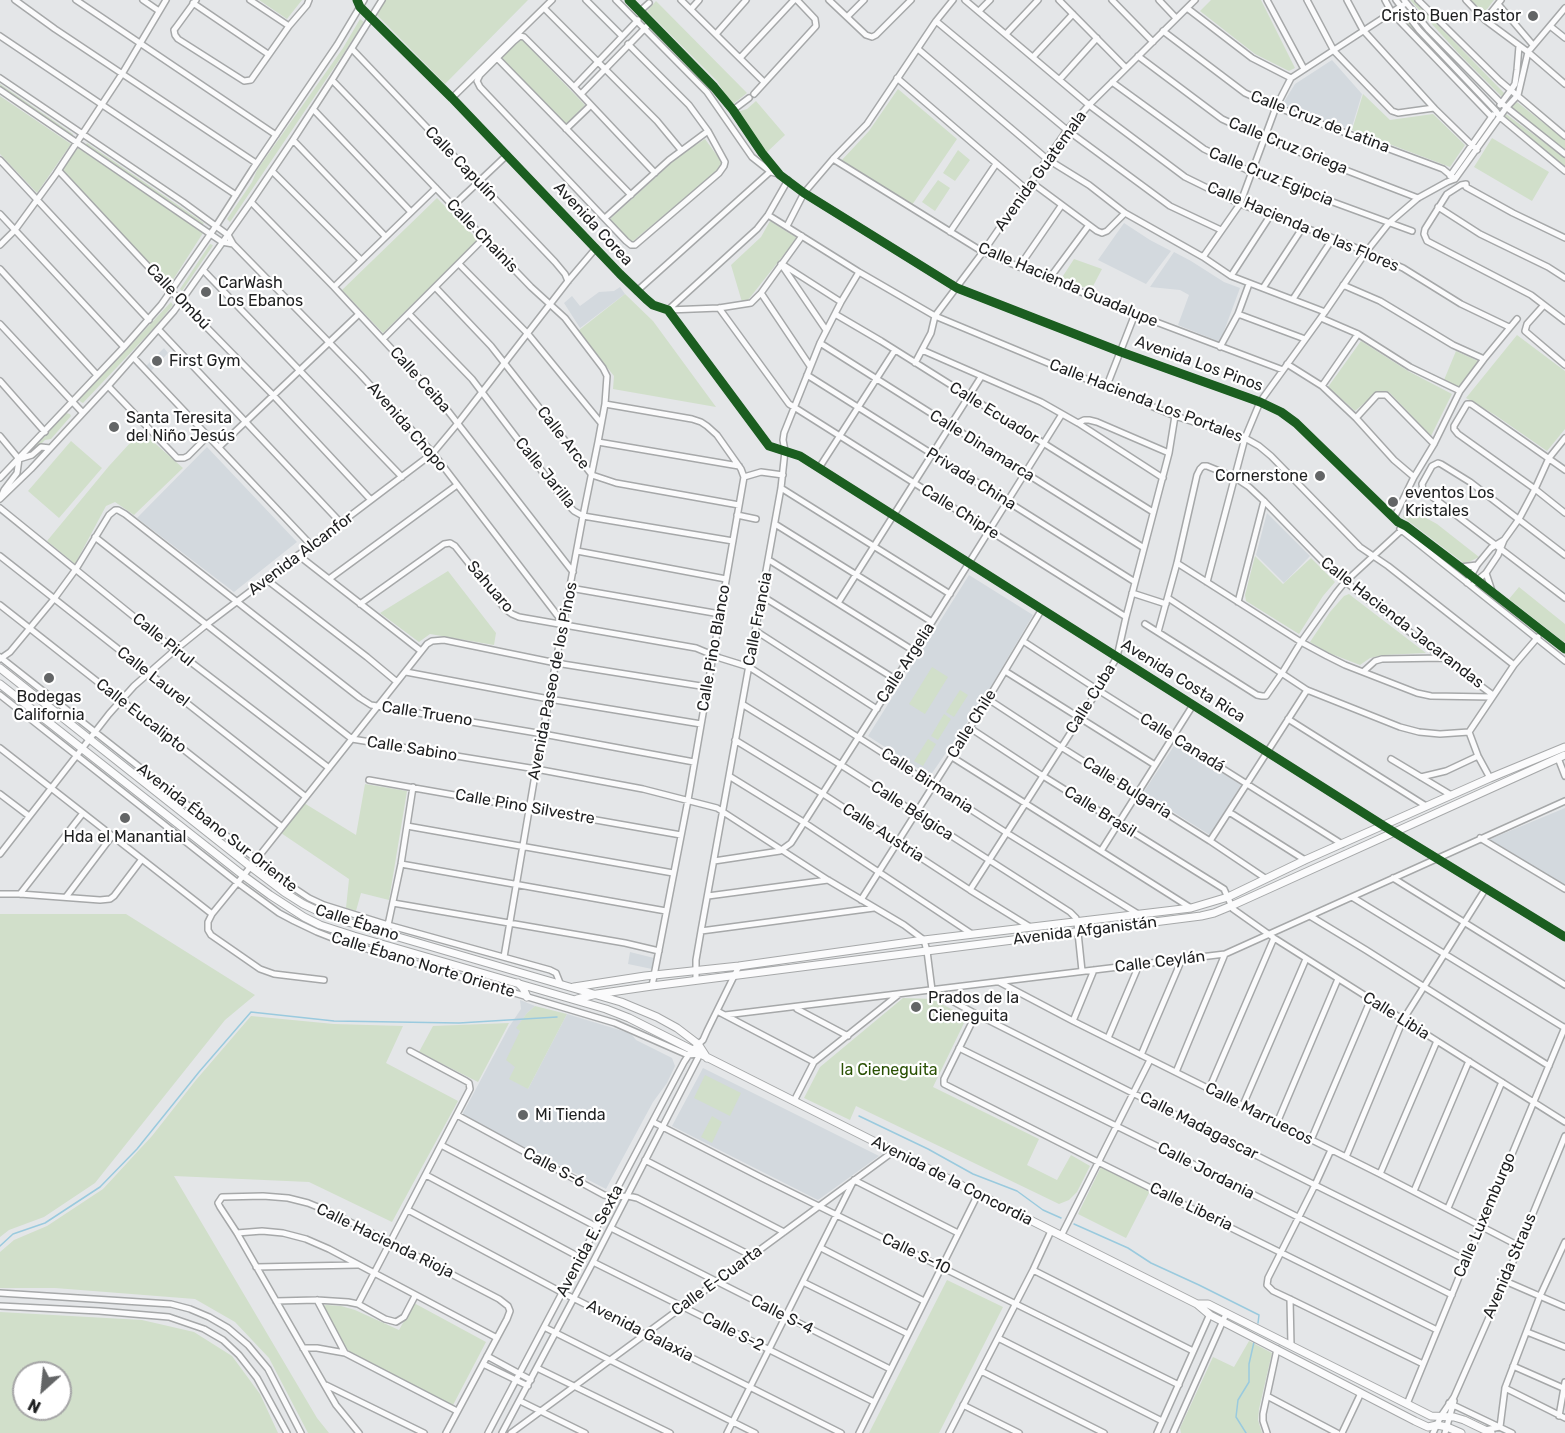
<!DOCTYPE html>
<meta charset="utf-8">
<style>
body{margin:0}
#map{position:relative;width:1565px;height:1433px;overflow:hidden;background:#e4e6e8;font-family:Rubik,sans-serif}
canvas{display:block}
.north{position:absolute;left:12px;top:1361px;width:60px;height:60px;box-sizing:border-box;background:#fff;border:2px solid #a5a5a6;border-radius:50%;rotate:207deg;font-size:16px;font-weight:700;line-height:24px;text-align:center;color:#1e1f20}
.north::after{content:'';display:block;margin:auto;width:21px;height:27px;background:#636566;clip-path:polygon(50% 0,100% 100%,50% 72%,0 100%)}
</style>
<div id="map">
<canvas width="1565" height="1433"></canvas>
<div class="north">N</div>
</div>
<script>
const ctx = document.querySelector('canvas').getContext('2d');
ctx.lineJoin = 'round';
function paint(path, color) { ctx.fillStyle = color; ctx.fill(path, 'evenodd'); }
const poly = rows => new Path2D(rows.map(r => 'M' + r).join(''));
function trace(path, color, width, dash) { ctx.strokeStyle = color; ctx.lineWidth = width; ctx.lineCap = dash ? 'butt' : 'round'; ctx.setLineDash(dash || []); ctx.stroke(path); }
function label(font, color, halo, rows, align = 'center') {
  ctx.font = font + ' Rubik,sans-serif'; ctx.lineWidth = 4.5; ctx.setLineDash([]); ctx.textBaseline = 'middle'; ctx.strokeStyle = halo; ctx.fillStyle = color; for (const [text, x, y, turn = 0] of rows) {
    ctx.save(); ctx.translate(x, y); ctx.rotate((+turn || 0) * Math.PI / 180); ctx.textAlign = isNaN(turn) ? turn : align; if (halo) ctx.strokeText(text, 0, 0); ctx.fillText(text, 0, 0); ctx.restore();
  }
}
paint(poly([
 [1332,60,1362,94,1351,130,1282,105,1295,84],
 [1124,223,1150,240,1171,251,1146,284,1098,260],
 [1174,252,1191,261,1224,282,1240,288,1220,342,1178,325,1189,295,1180,290,1150,287],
 [620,287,625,294,580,328,564,303,572,296,580,306,599,292,614,291],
 [164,348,168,353,151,371,146,366],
 [207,447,297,542,234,592,137,518],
 [1267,513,1310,556,1284,583,1256,555],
 [969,575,1033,615,986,695,930,776,868,736],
 [1176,743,1241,785,1210,835,1143,793],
 [1565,808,1565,886,1488,840],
 [630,952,654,958,652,969,628,964],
 [520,1000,535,1006,527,1013,517,1028,520,1030,515,1067,528,1089,567,1014,626,1032,632,1035,636,1040,672,1058,675,1066,667,1083,653,1102,606,1189,462,1115,509,1027,521,1009],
 [703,1068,879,1156,818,1200,672,1126]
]), '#d3d9de');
paint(poly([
 [259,0,302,0,287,19],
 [385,0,528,0,445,84,376,14],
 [1211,0,1261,0,1295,68,1289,71,1255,54,1200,11],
 [1410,0,1414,0,1505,94,1502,97,1460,55],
 [1471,0,1494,0,1484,13],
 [656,1,747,93,732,105,717,81,647,11],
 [1401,13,1433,49,1493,112,1491,114,1401,20,1397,14],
 [360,19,364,22,344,53,230,222,227,219,252,182,257,170,343,48],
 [521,39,585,105,566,124,501,59],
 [0,84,73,134,72,137,0,89],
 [898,89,957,139,912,205,841,161,869,131],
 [1363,94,1390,120,1433,114,1465,145,1450,167,1352,130],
 [0,96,71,144,37,193,0,154],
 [756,101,785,135,765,154,737,112,747,109],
 [1517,102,1565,140,1565,152,1510,108],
 [1506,114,1565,158,1565,167,1503,115],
 [1492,138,1549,172,1532,201,1474,167],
 [705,139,724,165,632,242,609,220,680,155],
 [87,143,204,223,202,225,85,146],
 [78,148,203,233,169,286,62,170],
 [958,150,970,160,955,181,943,173],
 [938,180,950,188,935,211,922,202],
 [437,198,478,240,383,333,342,290],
 [770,221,797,238,748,300,742,302,731,265,761,237],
 [210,244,213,245,212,247,182,291,180,289],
 [1074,259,1102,269,1091,290,1061,279],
 [625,294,653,321,716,407,613,389,614,376,578,331],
 [171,302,173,305,154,328,83,403,81,402,79,400],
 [1517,335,1565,371,1565,429,1547,451,1495,415,1466,398],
 [1361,341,1408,371,1452,394,1431,436,1389,392,1383,391,1377,392,1355,411,1328,387],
 [1456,351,1478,361,1458,388,1444,380],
 [66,413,70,414,71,416,51,439,45,440,32,453,29,453],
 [141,431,183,468,134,515,115,502,106,506,75,564,47,541,109,466],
 [71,441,102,468,59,518,28,491],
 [1406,507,1437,524,1479,557,1465,564,1403,517],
 [1255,556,1283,584,1311,558,1335,582,1323,596,1299,634,1246,601,1245,595],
 [448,571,496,633,494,645,430,634,419,642,380,613],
 [1519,587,1565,624,1565,641,1564,642,1509,599],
 [1349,594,1354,598,1426,653,1384,655,1370,658,1360,665,1329,653,1310,642,1330,612,1344,596],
 [932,667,948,677,925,714,909,704],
 [960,690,968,695,954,717,946,712],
 [944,714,951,719,938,740,931,736],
 [928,739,936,744,923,766,914,761],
 [365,784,407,791,389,900,361,893,356,911,346,908,349,879,281,833,304,803,356,835],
 [0,914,126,914,255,995,225,1020,95,1183,44,1217,9,1230,0,1237],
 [903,998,932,999,967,1017,933,1087,1039,1139,1027,1165,1057,1180,1071,1155,1090,1166,1077,1192,1069,1200,1059,1204,856,1106,850,1120,804,1098,820,1067],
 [535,1006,567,1014,528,1089,509,1079,515,1067,506,1060,520,1031,516,1028,527,1013],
 [251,1016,334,1024,403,1026,386,1063,458,1101,392,1222,309,1182,174,1176,317,1418,329,1433,308,1433,269,1358,235,1322,195,1299,55,1288,0,1288,0,1252,14,1240,47,1226,103,1189,152,1136,196,1080],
 [509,1023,478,1082,419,1052,433,1026],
 [705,1075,741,1093,730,1116,694,1098],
 [712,1116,722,1122,712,1143,701,1137],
 [1101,1167,1150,1191,1126,1238,1078,1214],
 [947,1280,1003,1307,939,1433,869,1433],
 [414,1303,486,1342,452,1407,351,1355,321,1306,327,1305,341,1306,355,1310,399,1330],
 [0,1312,142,1320,194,1332,232,1356,260,1394,278,1433,0,1433],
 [24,1373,60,1373,60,1409,24,1409],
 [1249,1341,1272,1353,1259,1409,1258,1420,1262,1433,1181,1433,1180,1428,1213,1357,1234,1367]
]), '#d1dfca');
trace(poly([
 [859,1116,928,1149,973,1174,1017,1191,1043,1210,1061,1218],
 [1074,1224,1128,1248,1151,1263,1199,1285,1259,1315,1258,1323],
 [0,1246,13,1234,45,1223,100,1187,137,1149,199,1072,251,1012,334,1021,459,1023,557,1017],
 [1246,1433,1236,1417,1238,1400,1249,1382,1249,1364,1254,1342]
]), '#9acade', 1.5);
const minor = poly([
 [15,0,55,29,256,163],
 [76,0,276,135],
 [143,0,159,11],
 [196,0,177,26,174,30,175,35,178,39,244,81,251,80,289,26,307,5,309,0],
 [250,0,289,26],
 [357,0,360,7,452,98,620,274,646,299,653,305,668,310,769,446,800,456,1384,826,1565,937],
 [586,0,622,36],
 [616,0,707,92,752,157,771,172,778,174],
 [629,0,714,87,733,110,762,153,780,175,804,193,957,288,1121,352,1260,402,1281,412,1296,423,1398,522,1406,526,1460,567,1565,649],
 [681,0,764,82],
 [829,0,866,35,872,37,876,35,911,0],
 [965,0,1089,105,1185,177,1240,204,1333,238,1403,268,1461,304,1509,327],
 [1059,0,1126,68],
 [1112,0,1153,42],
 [1159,0,1176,18],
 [1267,0,1304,69],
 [1307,0,1334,51,1392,111,1398,113,1434,108],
 [1347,0,1363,30,1434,108,1477,150],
 [1385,0,1392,13,1492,117],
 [1396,0,1419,30,1496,111,1500,117,1565,171],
 [1404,0,1428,29,1501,103,1565,154],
 [1418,0,1500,81,1565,136],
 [1466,0,1485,20,1528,52,1565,84],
 [193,3,268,54],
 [1498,4,1533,45],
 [544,8,657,121,681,150],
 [1187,8,1252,58,1291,78],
 [691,9,699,0],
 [640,11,649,3],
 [979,11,990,0],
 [847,17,864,0],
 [1485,20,1501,0],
 [936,21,1067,130,1170,206,1221,230],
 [1550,26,1565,38],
 [1163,31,1245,93,1276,107,1443,169,1455,179],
 [716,34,746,0],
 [1006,34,1038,0],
 [0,36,236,195],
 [628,44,689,105,708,131,725,162,724,166,719,173,635,245,631,245,626,241,480,87,477,81,480,75,514,41,520,36,524,37,574,87,655,173],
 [352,49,555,262,565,274,568,281],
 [918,49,1047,159,1089,185,1125,213,1203,257,1231,276,1325,312],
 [1138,56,1222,119,1265,139,1418,198],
 [1033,57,1073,14],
 [497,58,631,195],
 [740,58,794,0],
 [0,78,183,202,228,235,233,244,360,374,433,453,564,624],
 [897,78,1026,189],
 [1060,79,1097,38],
 [332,80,531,287,565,318,603,368,607,376,605,404,598,442,583,516,536,769,504,957],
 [1112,82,1204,149,1251,172,1412,231],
 [574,87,638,20],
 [0,90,222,242,233,244],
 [581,94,651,22],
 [754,94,816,26,815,19,797,0],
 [452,98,552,0],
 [1500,105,1511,90,1515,84,1517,70,1519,46],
 [313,109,411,212],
 [733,110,749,98],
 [566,129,591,105],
 [293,140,385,236],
 [833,159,983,252,1135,314,1283,370],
 [0,160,149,320],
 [59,171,171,291,273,395,371,500],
 [272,171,361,260],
 [1450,176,1493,115],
 [1031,182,1097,231,1102,233,1107,231,1125,213],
 [251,202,334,287,441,402,573,572],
 [453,206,507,155],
 [1438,207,1480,234,1548,267,1565,278],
 [0,214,124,347],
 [768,215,859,272,935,316,1175,416,1245,438,1259,446,1271,456,1360,547,1388,566,1514,665],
 [605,218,669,160,708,131],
 [787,226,804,193,833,159,867,124,936,21,953,0],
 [950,232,996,164],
 [1565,238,1513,213,1466,187,1466,184,1461,185,1447,194,1425,229,1424,234,1427,241,1531,295,1565,321],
 [0,245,15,230,56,174,122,74,166,0],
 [1203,257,1240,204,1276,107,1291,78,1406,3],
 [459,264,528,334,601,423],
 [781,264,826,330],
 [785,266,841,302],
 [1019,267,1061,206],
 [0,269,97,375],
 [203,270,402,477],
 [1231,276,1270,216],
 [1049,279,1089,225],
 [1343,285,1380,301,1453,345,1484,359],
 [334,287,436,188],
 [436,288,491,346,592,475,616,483,739,505],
 [1263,288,1303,227],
 [637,291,772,170],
 [761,293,810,366],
 [1293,299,1333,238],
 [1544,305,1527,324,1525,331,1565,365],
 [719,308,789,404,794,407,1126,617],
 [668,310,757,229,768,215,788,180],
 [668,310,719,308,751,303,761,293,802,236],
 [409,314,472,379,566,503,574,511,583,516,733,541],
 [835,314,881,341,1153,512],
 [1238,314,1305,339],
 [1321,318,1358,334,1410,367,1460,391],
 [0,324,83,413],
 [159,330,341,523],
 [383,339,484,238],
 [820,343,1144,548],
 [1220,347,1238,314,1249,284],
 [922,350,1041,402,1078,423,1163,478],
 [134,358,311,545],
 [915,363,931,333,935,316,983,252,1067,130,1089,105,1195,0],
 [1287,364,1322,386,1356,418,1394,460,1414,477],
 [807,375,1135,582],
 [0,381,45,432],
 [108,386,177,458,184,458,188,456,208,436],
 [1322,386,1358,334],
 [1106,388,1135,314],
 [605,404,692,419,701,422,707,426,717,435,741,469,744,477,688,800,652,986],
 [1356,418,1377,395,1386,395,1434,444],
 [1078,423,1084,420,1089,420,1097,422,1169,453],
 [0,436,19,459],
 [598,442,739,466],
 [219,447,359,314],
 [19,459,32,455,41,447,50,448],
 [819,468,895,350],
 [1565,470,1471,404,1467,404,1454,426,1454,429,1458,434,1535,489,1565,513],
 [744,477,761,472,783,475],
 [0,478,124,347,161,305,216,226,252,170,337,45,364,0],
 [781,488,950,594],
 [1,497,4,490,17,473,19,459],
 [0,499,31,469,108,386,174,311,251,202,293,140,332,80,382,0],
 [0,508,175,650,329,768],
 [737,515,756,519],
 [1394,518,1414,477,1434,444,1460,391,1484,359,1517,319],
 [775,524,932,622],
 [1400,529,1565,661],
 [95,537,352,739,536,769,643,789,717,808,828,880,904,925,924,940,927,951,932,990],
 [577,551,726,579],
 [298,555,421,651],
 [1565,555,1470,482,1441,464,1438,463,1432,466,1422,484,1423,490,1426,492,1565,598],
 [0,556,306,797],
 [769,560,914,651],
 [1177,563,1301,642,1327,656,1345,665,1417,693,1431,696,1492,697],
 [1460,567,1477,565],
 [1486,573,1492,591],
 [329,579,457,485],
 [267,580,367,657,397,682],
 [1207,582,1245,438,1260,402,1325,312,1366,252,1389,223,1418,198,1447,182,1455,179,1506,108,1518,95,1528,52,1565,8],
 [1467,583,1477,565,1491,548,1504,540],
 [1474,583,1486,573,1498,555,1504,540,1519,519,1535,489,1549,458,1565,438],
 [570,588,720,614],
 [1132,593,1166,604],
 [762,596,895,679],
 [1168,598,1307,690,1400,727,1419,732,1440,734,1469,732],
 [1238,602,1264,501],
 [838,603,981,377],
 [360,604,444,544,450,543,455,546,505,609,512,614,519,617,696,648,720,658,749,667,1007,833,1138,914],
 [0,605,282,827],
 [1145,624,1257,695,1262,696,1266,696,1282,673,1301,642,1336,593,1345,582,1406,526],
 [756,631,877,709],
 [1158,632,1177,563,1197,475,1200,469,1203,466,1207,466,1234,477,1249,487,1264,501,1333,572,1443,658,1493,695],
 [1023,641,1098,690,1342,844],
 [0,657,285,882,309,898,324,905,388,925,550,970,556,973,560,983],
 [0,659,10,652,54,599,76,569,109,515,115,510,118,510,125,514,360,698,371,705,543,734,694,762],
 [1005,671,1155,765],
 [1364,671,1375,661,1382,659,1443,658],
 [406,672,549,699,701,724],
 [0,695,238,883,279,913,294,921,317,932,340,941,615,1023,688,1055,700,1054],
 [988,699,1061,747,1210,841,1265,878],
 [742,704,841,765,1070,912,1076,918,1077,923,1082,971],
 [1288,719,1426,806],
 [970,728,1043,776,1224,889,1233,909,1274,938,1565,1122],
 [735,740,823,794,970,890,1030,927],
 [0,748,212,914],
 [952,757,1191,908],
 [1558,758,1565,776],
 [1391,759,1451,795],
 [729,776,805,823,972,934],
 [1421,777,1446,771,1478,756],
 [1490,778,1478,756,1469,732,1514,665,1538,637],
 [369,780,681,835],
 [0,794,29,816],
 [1229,812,1305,860],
 [407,826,673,873],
 [1480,838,1565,889],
 [1210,841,1307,690],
 [1101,851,1193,705],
 [0,854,109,714,134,686,175,650,206,625,433,453,458,423,568,281,596,248],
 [714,861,780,851,791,843,932,622,1062,414],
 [401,864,666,911],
 [1393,878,1565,985],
 [970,890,1098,690,1117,657,1126,617,1169,453,1175,416],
 [0,894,20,894,100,900,110,899,114,896,142,859],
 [20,894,83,813],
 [708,896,828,880],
 [66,897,112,836],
 [1352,897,1565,1028],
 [861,900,988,699,1042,609],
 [393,903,625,943,659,951],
 [1310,916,1366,950,1549,1066],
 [388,925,401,864,413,787],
 [701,931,874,908],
 [324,980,274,974,260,969,211,935,208,930,208,922,212,914,256,860,427,644,432,641,444,640,556,663,707,687],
 [696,980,696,960,701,931,781,488,785,451,783,440,784,433,820,343,841,302,859,272],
 [999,982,1073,1021,1380,1174,1519,1246],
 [932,990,976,1014,1315,1185,1466,1260],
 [797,1009,848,1036],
 [717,1011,814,1062],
 [976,1014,944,1079,944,1084,1098,1162,1437,1330],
 [725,1015,1225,954,1565,801],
 [1073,1021,1094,970],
 [1108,1038,1139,965],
 [959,1048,1199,1167,1452,1295],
 [1141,1055,1182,959],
 [1176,1072,1225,954],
 [1209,1089,1274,938],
 [794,1101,814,1062,898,995],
 [1243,1105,1306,959],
 [457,1115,604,1195,613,1197,628,1196,637,1198,752,1256],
 [653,1122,762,1178,1179,1385],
 [1277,1123,1338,979],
 [1311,1140,1371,999],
 [441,1145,597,1227],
 [1331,1150,1315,1185,1268,1278,1267,1285,1273,1291,1290,1299,1423,1364],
 [1346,1157,1403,1020,1486,888],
 [645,1160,784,1232],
 [1380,1174,1437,1041],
 [426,1175,581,1258],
 [1414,1191,1469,1061],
 [1448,1208,1502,1082],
 [408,1210,563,1293,841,1433],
 [611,1228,890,1369],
 [237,1233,262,1231,283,1233,306,1239,329,1249,497,1338],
 [1061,1236,1150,1060],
 [821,1248,924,1301],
 [593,1262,874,1402],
 [256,1267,357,1265],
 [1033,1270,1193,1351],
 [1505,1281,1565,1307],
 [803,1282,908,1334],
 [0,1293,171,1304,190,1309,209,1317,228,1328,248,1345,268,1369,301,1433],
 [1290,1299,1291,1345],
 [317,1300,345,1353],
 [276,1301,317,1300,348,1302,358,1304,385,1319,396,1322,404,1317,415,1296],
 [358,1304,470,1089,469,1083,466,1081,410,1051],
 [0,1306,99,1311,169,1317,204,1329,223,1340,239,1355,257,1378,287,1433],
 [544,1327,755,1433],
 [1527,1332,1565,1347],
 [998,1338,1162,1421],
 [303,1348,317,1348,345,1353,457,1411],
 [487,1356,531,1380],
 [483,1364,528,1386],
 [1513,1366,1563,1388],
 [537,1368,670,1433],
 [981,1371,1104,1433],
 [326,1385,424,1433],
 [1505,1388,1565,1418],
 [1267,1396,1337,1433],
 [520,1401,585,1433],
 [1449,1403,1512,1433],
 [1407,1404,1466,1260,1482,1226,1565,1027],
 [963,1405,1019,1433],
 [1559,1416,1565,1382],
 [1485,1430,1500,1427,1505,1388,1540,1296,1565,1242],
 [359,1433,336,1405,237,1233,220,1207,218,1203,222,1197,263,1196,288,1198,308,1203,330,1212,390,1242,499,1299,508,1306,510,1311,507,1319,446,1433],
 [488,1433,684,1062,692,1050,703,1040,707,1031,739,966],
 [502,1433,593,1262,700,1054],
 [511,1433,894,1151],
 [727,1433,854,1180,958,1233],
 [859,1433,978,1194],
 [949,1433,1033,1270,1051,1231],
 [1157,1433,1210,1314],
 [1173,1433,1226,1314],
 [1267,1433,1263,1421,1263,1414,1277,1349],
 [1342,1433,1361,1393],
 [1433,1433,1441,1416,1454,1397,1505,1281,1565,1136],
 [1445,1433,1454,1401]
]);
const major = poly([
 [0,668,251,867,284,892,303,904,322,913,357,925,621,1002,657,1017,677,1028,698,1044,707,1058],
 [0,684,244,876,270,895,304,917,320,925,354,936,606,1009,629,1018,1197,1304,1210,1315,1415,1421,1428,1427,1437,1425,1447,1427,1461,1433],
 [518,983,523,988,527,997],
 [574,987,645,976,739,966,924,940,1191,908,1228,897,1305,860,1490,778,1565,747],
 [577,999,597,994,652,986,1201,916,1214,913,1231,906,1565,755],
 [1197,1304,1208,1304,1431,1416,1454,1417,1464,1420,1491,1433]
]);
trace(minor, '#a6a8a9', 8);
trace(major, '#a6a8a9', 9);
trace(minor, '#fbfbfc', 5);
trace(major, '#fbfbfc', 7);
trace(poly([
 [357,0,360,7,452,98,620,274,646,299,653,305,668,310,769,446,800,456,1384,826,1565,937],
 [629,0,714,87,733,110,762,153,780,175,804,193,957,288,1121,352,1260,402,1281,412,1296,423,1398,522,1406,526,1460,567,1565,649]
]), '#1b5e20', 9);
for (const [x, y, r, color] of [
 [1533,16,6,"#636566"],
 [206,292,6,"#636566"],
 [157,361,6,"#636566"],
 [114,427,6,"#636566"],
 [1320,476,6,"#636566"],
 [1393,502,6,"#636566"],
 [49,678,6,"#636566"],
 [125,818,6,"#636566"],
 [916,1007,6,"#636566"],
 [523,1115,6,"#636566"]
]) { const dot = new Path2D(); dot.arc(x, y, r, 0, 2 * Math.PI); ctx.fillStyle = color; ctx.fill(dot); trace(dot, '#fff', 2); }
label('16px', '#1e1f20', '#fff', [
 ["Cristo Buen Pastor",1521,16,"right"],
 ["CarWash",218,283],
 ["Los Ebanos",218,301],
 ["First Gym",169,361],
 ["Santa Teresita",126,418],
 ["del Niño Jesús",126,436],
 ["Cornerstone",1308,476,"right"],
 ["eventos Los",1405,493],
 ["Kristales",1405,511],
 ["Bodegas",49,697,"center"],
 ["California",49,715,"center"],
 ["Hda el Manantial",125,837,"center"],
 ["Prados de la",928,998],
 ["Cieneguita",928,1016],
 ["Mi Tienda",535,1115]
], 'left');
label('16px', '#1e1f20', '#fff', [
 ["Calle Cruz de Latina",1320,122,21],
 ["Calle Cruz Griega",1288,146,22],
 ["Calle Capulín",461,164,46],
 ["Avenida Guatemala",1041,171,-54],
 ["Calle Cruz Egipcia",1271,177,22],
 ["Avenida Corea",593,224,47],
 ["Calle Hacienda de las Flores",1303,227,23],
 ["Calle Chainis",482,236,46],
 ["Calle Hacienda Guadalupe",1068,285,23],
 ["Calle Ombú",178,297,46],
 ["Avenida Los Pinos",1199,364,20],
 ["Calle Ceiba",420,380,48],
 ["Calle Hacienda Los Portales",1146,401,21],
 ["Calle Ecuador",994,413,32],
 ["Avenida Chopo",407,427,49],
 ["Calle Arce",563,438,52],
 ["Calle Dinamarca",982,446,32],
 ["Calle Jarilla",545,473,51],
 ["Privada China",971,479,32],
 ["Calle Chipre",960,512,32],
 ["Avenida Alcanfor",301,554,-37],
 ["Sahuaro",490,587,49],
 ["Calle Francia",758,619,-79],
 ["Calle Hacienda Jacarandas",1402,623,38],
 ["Calle Pirul",163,640,39],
 ["Calle Pino Blanco",714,648,-80],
 ["Calle Argelia",906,663,-57],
 ["Calle Laurel",153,677,38],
 ["Avenida Paseo de los Pinos",553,681,-79],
 ["Avenida Costa Rica",1183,681,32],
 ["Calle Cuba",1091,699,-58],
 ["Calle Trueno",427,714,9],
 ["Calle Eucalipto",141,716,38],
 ["Calle Chile",972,724,-58],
 ["Calle Canadá",1182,743,32],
 ["Calle Sabino",412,749,9],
 ["Calle Birmania",927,781,33],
 ["Calle Bulgaria",1127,788,32],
 ["Calle Pino Silvestre",525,807,10],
 ["Calle Bélgica",912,811,33],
 ["Calle Brasil",1100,812,32],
 ["Avenida Ébano Sur Oriente",217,828,38],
 ["Calle Austria",883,833,33],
 ["Calle Ébano",357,923,18],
 ["Avenida Afganistán",1085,931,-7],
 ["Calle Ceylán",1160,962,-7],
 ["Calle Ébano Norte Oriente",423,965,17],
 ["Calle Libia",1396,1016,32],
 ["Calle Marruecos",1259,1114,27],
 ["Calle Madagascar",1199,1126,27],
 ["Calle S-6",554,1168,28],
 ["Calle Jordania",1206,1171,27],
 ["Avenida de la Concordia",952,1181,27],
 ["Calle Liberia",1191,1207,26],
 ["Calle Luxemburgo",1485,1215,-67],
 ["Calle Hacienda Rioja",385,1241,26],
 ["Avenida E. Sexta",590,1241,-62],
 ["Calle S-10",916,1254,26],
 ["Avenida Straus",1510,1266,-67],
 ["Calle E-Cuarta",717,1281,-36],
 ["Calle S-4",782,1315,27],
 ["Avenida Galaxia",640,1331,27],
 ["Calle S-2",733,1332,27]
]);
label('16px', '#2a5104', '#fff', [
 ["la Cieneguita",889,1070]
]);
</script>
